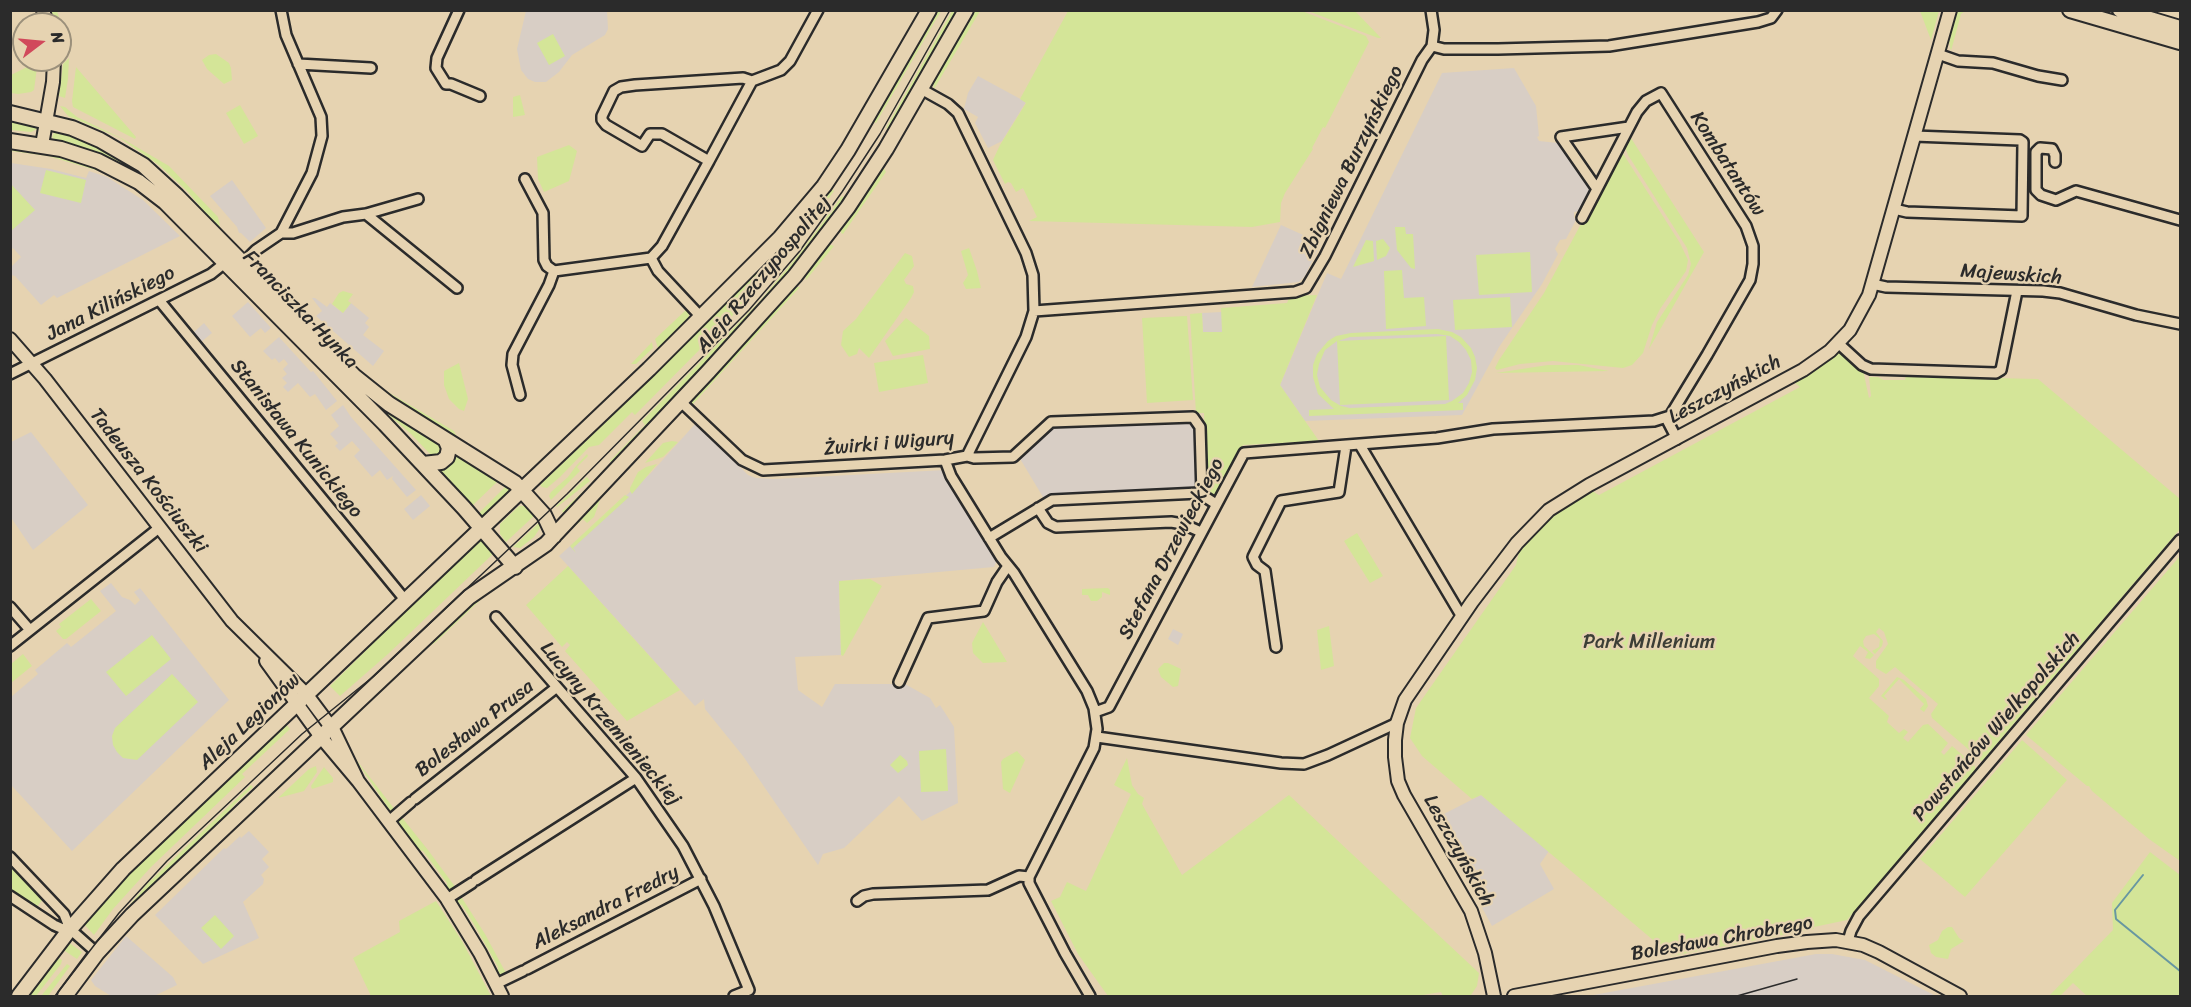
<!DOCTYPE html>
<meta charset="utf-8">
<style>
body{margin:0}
#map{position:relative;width:2191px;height:1007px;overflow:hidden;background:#e6d3b1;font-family:Sriracha,sans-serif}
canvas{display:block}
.frame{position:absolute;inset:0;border:12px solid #2b2b2b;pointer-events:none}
.north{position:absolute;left:12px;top:12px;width:60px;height:60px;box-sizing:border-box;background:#e6d3b1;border:2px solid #9b907b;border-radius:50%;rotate:74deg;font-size:16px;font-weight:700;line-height:24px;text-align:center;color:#2b2b2b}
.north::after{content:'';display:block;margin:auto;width:21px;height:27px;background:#d1495b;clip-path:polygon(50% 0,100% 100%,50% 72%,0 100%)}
</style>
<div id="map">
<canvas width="2191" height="1007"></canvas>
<div class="frame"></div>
<div class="north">N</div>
</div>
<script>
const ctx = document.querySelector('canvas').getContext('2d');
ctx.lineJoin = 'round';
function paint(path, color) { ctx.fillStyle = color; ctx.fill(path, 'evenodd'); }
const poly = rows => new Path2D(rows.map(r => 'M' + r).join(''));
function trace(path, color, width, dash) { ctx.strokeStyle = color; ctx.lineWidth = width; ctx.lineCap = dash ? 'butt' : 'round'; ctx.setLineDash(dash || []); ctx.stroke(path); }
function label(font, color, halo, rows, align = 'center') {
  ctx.font = font + ' Sriracha,sans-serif'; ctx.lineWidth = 4.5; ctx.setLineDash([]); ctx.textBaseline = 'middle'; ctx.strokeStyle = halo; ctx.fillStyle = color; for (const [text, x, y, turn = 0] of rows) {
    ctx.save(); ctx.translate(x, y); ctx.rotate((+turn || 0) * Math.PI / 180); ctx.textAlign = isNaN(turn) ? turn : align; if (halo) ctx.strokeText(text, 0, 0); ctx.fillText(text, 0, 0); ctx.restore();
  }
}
paint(poly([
 [526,11,607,11,608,29,605,35,572,55,559,72,546,82,535,82,528,79,521,70,517,49],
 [1514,68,1536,106,1539,136,1537,137,1539,141,1558,143,1590,186,1591,192,1580,211,1574,212,1574,218,1577,218,1566,239,1560,240,1555,249,1558,254,1542,284,1499,347,1462,415,1305,421,1280,385,1327,273,1341,279,1442,73],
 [978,76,1026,102,1002,141,988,148,975,123,978,117,964,109,968,93],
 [11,163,51,169,86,178,89,171,107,177,143,200,180,236,57,298,54,295,41,305,15,276,11,275,11,267,21,257,13,248,11,250],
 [232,180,266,228,250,242,241,233,239,233,237,227,210,196],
 [1281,225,1321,243,1305,276,1299,282,1252,287],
 [312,298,315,298,327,307,330,303,343,313,351,303,369,318,365,323,369,327,363,335,384,351,373,366,316,316,322,311],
 [248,302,271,328,265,333,261,328,250,337,232,316],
 [1222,312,1223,332,1203,333,1202,313],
 [204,323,212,333,201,342,193,333],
 [279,337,311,372,313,371,337,401,326,410,315,394,310,397,298,383,288,392,283,387,287,383,282,378,287,374,283,369,288,364,284,359,279,363,275,358,272,360,263,351],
 [343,405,351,417,416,490,407,497,392,479,393,476,387,480,380,470,372,477,354,456,360,450,352,441,340,451,335,446,338,443,330,434,339,426,331,415],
 [1201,415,1203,493,1046,502,1016,452,1045,421,1051,422],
 [696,423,748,475,756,478,774,479,945,470,998,558,994,567,839,581,841,655,795,657,798,690,822,707,835,684,905,684,930,698,936,708,940,705,954,727,958,803,922,821,899,796,844,848,823,854,818,865,743,756,705,709,704,699,695,706,559,556,650,474],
 [31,432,88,505,33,550,10,516,11,442],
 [421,495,430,506,413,520,404,509],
 [111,583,122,597,130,600,135,605,140,600,134,592,140,588,229,700,72,851,11,785,11,697,38,674,35,670,67,643,71,647,116,611,100,591],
 [1173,629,1183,634,1178,645,1168,639],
 [1481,795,1549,851,1540,864,1554,889,1492,926,1434,819],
 [249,831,269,852,262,859,269,867,261,875,264,879,263,884,243,902,259,938,203,964,155,915,224,848,226,849,240,836,241,838],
 [126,936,173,977,177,985,154,996,111,996,95,986,91,980],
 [1816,954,1832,954,1865,960,1936,996,1588,996]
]), '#d8cec5');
paint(poly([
 [51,11,57,11,68,47,60,42,60,24,55,24],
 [935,11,941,11,876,123,872,121],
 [952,11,959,11,890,130,886,128],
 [972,11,980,11,934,89,933,81],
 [1068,11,1302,11,1366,36,1369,42,1325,128,1323,127,1312,148,1313,149,1285,193,1281,203,1280,222,1252,227,1029,221,1037,217,1023,188,1016,192,1011,183,1008,182,1005,184,993,160,1000,145,1026,103,1020,99],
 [1308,11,1355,11,1381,38,1378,38],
 [1920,11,1939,11,1931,40],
 [1957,11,1965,11,1961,14,1951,51,1949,42],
 [553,34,565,56,549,65,537,43],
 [216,54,229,63,231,68,232,80,224,84,207,69,202,60,209,55],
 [69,58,68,79,65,98,59,96,63,64],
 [27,60,38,60,34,90,31,92,18,94,11,93,11,75,29,66],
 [76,67,136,137,135,139,73,107,72,101],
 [520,95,525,115,513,117,513,97],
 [240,105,258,136,244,144,226,113],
 [60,106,65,107,77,117,123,139,169,166,218,217,221,231,187,191,160,166,120,138,68,116],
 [11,118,35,124,37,129,31,132,11,130],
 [55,130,85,139,140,169,178,203,121,165,87,150,57,142,52,137],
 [1629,135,1704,252,1649,349,1657,322,1688,275,1691,264,1687,248,1628,155,1624,144],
 [569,145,577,151,569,181,544,192,538,179,537,157],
 [10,147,45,152,87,163,109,174,48,156,11,151],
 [1620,151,1622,152,1680,243,1688,260,1686,271,1660,309,1652,325,1643,353,1632,365,1623,368,1553,361,1520,364,1497,370,1495,368,1499,360,1544,293],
 [882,165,886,172,843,234,841,233,841,225],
 [46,170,86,180,81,203,40,193],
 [10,183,35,210,11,231,10,231],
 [830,187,834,191,795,244,765,281,718,331,635,415,632,412,599,445,589,447,560,477,547,488,542,487,540,485,630,399],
 [842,196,847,199,790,273,567,517,562,511,613,464,610,461,645,425,642,421,759,302,800,253],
 [1395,227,1405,227,1406,234,1413,234,1415,269,1411,268,1397,250],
 [1383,239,1390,248,1386,256,1377,260,1376,241],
 [1366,240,1373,241,1374,261,1353,267],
 [828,244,834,246,806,280,805,273],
 [969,248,977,271,981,288,966,289,963,283,968,275,961,251],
 [1530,252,1532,292,1479,295,1476,255],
 [905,253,912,256,914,266,904,280,906,284,913,286,914,292,911,298,869,358,859,348,857,354,849,357,841,345,843,331,856,319],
 [1402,270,1404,298,1424,297,1426,326,1386,329,1384,271],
 [796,287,800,287,692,405,692,397,791,290],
 [343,291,353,294,348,301,351,303,343,313,332,304,339,293],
 [1317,295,1280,385,1319,441,1243,445,1217,495,1211,497,1207,491,1204,413,1196,413,1190,314,1202,313,1203,332,1222,332,1221,308,1287,303,1290,296],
 [1510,297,1512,327,1455,330,1453,300],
 [687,309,689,314,688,323,658,348,655,339],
 [1187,316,1193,400,1147,403,1142,318],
 [906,318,929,336,930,349,893,356,885,341],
 [1438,329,1452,332,1461,337,1471,348,1475,357,1477,368,1475,380,1467,395,1458,403,1463,403,1463,410,1309,416,1309,410,1334,409,1318,394,1313,377,1313,365,1317,354,1328,341,1336,336,1351,333],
 [1437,334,1450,336,1459,342,1466,350,1471,360,1472,372,1469,383,1463,393,1452,401,1445,404,1350,408,1341,406,1331,400,1320,387,1317,375,1319,364,1325,350,1337,341,1340,405,1449,400,1446,336,1338,341,1350,337],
 [652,342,653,348,636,364,631,364],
 [1838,352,1845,353,1863,370,1869,398,1871,396,1869,377,1878,377,1883,380,1905,380,1906,376,2038,379,2180,499,2180,529,1982,761,1932,718,1931,714,1938,704,1895,667,1886,674,1876,668,1876,661,1888,644,1884,632,1879,628,1876,632,1883,641,1882,646,1875,654,1872,651,1879,647,1880,639,1874,634,1866,636,1863,641,1864,646,1874,655,1870,659,1865,658,1868,652,1860,646,1853,656,1879,679,1879,686,1869,698,1889,716,1887,722,1899,733,1904,729,1908,732,1903,738,1908,742,1923,725,1928,724,1948,743,1941,752,1944,755,1952,746,1975,766,1975,770,1847,920,1814,927,1814,929,1672,956,1481,795,1472,799,1422,756,1410,738,1416,708,1516,565,1520,548,1527,539,1551,517,1592,491,1599,495,1800,387,1795,383,1812,373],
 [923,355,928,383,879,392,874,363],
 [459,363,468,399,464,411,459,409,449,399,444,385,444,371],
 [351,364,383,389,454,431,457,437,439,430,374,385],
 [1548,365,1578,365,1609,371,1496,373],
 [351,383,390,412,440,443,443,448,440,455,431,455,411,434],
 [672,441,678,442,663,457,645,463,663,443],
 [453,451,500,479,472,506,438,468],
 [587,454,588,456,577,467,580,471,551,500,549,496,551,492,568,477,576,466],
 [657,464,648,475,632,494,630,491,630,488,638,472,646,467],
 [587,477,590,481,557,507,556,506],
 [508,484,514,489,483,518,479,513],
 [602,494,594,517,587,523,583,519,573,528,571,526],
 [625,495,629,497,573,548,576,553,570,546],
 [519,506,527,506,536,514,506,542,500,534,500,524],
 [541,521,540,528,534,537,520,548,513,547],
 [1357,533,1383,576,1370,583,1344,541],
 [478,540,484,542,494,553,388,654,340,696,330,686],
 [2180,556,2180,861,2149,839,2092,791,2089,786,2087,786,2026,735],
 [568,566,664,672,680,690,627,721,565,651,570,645,567,642,562,647,526,605],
 [870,579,882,586,843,656,841,655,839,581],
 [1108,588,1110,590,1110,595,1102,592,1102,597,1097,601,1091,601,1088,595,1082,595,1082,589],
 [491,590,436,642,430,646,452,622],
 [91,599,101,611,66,639,63,639,56,631,61,627,59,624],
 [983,622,1007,662,983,663,973,653,972,643],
 [1329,626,1334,666,1321,670,1317,630],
 [152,635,171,659,126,696,106,672],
 [23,654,32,666,11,683,11,664],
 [1164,663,1168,663,1181,669,1178,686,1173,687,1161,677,1158,669],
 [172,674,198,702,137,760,123,758,117,752,113,745,112,736,115,728],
 [1897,677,1904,680,1926,699,1928,706,1924,712,1920,709,1924,704,1899,679,1884,696,1887,699,1886,700,1881,696],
 [285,723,290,729,242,774,245,777,151,867,113,909,94,935,83,923,133,867],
 [2022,740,2067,780,1965,897,1920,859],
 [946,749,948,791,921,792,919,751],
 [1017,751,1025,760,1010,793,1003,789,1001,762,1003,759],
 [351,753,396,811,393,813,391,812],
 [900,755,907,761,908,765,898,773,890,765],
 [1127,758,1132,785,1138,794,1144,798,1142,804,1182,875,1289,795,1479,973,1477,986,1471,995,1443,996,1441,992,1417,996,1108,996,1078,954,1051,901,1060,897,1067,882,1086,891,1131,794,1114,785],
 [316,766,317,772,304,791,278,798,309,769],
 [324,767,333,778,333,782,312,789,311,786],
 [251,785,253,787,236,803,208,836,100,941,147,884],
 [400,815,428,850,456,888,452,890,447,888,447,883,423,851,418,850,403,831,397,819],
 [2150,852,2180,875,2180,996,2087,996,2073,983,2060,996,2049,996,2113,930,2112,903],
 [10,862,44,898,35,909,11,893],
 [460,895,485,934,507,975,503,976,497,973,498,967,475,926,462,905,458,904,456,898],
 [436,901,462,941,491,996,371,996,353,958,400,932,399,921],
 [215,915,234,936,221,949,201,928],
 [1948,927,1952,927,1959,938,1964,941,1951,949,1948,959,1936,957,1931,953,1929,945,1938,940,1942,931],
 [68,942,82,952,77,959,62,949],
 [56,956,62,960,61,964,36,996,26,996],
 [67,964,70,966,48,996,41,996]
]), '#d4e598');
trace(poly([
 [2143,875,2115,910,2116,919,2180,971]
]), '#6897a1', 2);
const minor = poly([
 [281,10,286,35,321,117,322,136,312,173,281,233],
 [459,10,437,58,436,68,446,84,451,84,480,96],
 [1432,46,1444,49,1498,49,1609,46,1758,22,1771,18,1777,10],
 [1938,54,1958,61,1993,63,2038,76,2062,80],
 [298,64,371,68],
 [709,161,752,81],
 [2055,162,2055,155,2052,149,2040,148,2036,152,2036,190,2041,195,2056,200,2076,191,2180,220],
 [525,179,543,213,544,260,547,266,554,271],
 [1597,189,1561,137,1629,127],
 [1894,209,1907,212,2022,216,2023,142,2020,140,1914,136],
 [366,214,457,288],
 [651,258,658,271,701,317],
 [243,263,256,250,281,233,293,233,343,217,366,214,418,199],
 [1872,284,1886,287,2043,291,2060,293,2136,315,2180,324],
 [159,300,406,601],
 [1034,311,1295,292,1306,288,1325,256,1422,60,1432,46,1434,30,1431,10],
 [1838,343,1862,365,1871,369,1996,373,2001,370,2017,291],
 [10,374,211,274,226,262],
 [520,395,512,365,513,354,549,285,554,271,651,258,662,246,709,161,662,134,650,134,642,146,606,125,602,120,602,116,614,91,621,87,635,85,743,78,752,81,781,70,790,61,818,10],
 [680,401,742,460,763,470,945,460,967,456,1026,337,1034,311,1033,275,1026,253,958,113,948,104,921,89],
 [1666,418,1677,439],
 [1360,445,1462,617],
 [967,456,974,458,1013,457,1051,422,1193,417,1200,427,1202,494],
 [945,460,951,476,1001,557,1014,573,1087,691,1094,708,1097,729,1094,748,1029,877,1029,883,1065,953,1090,996],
 [1038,508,1048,523,1056,527,1171,522,1183,524,1201,532],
 [989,538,1052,500,1199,493,1216,504],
 [10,607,30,630],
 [496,617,636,778,683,846,714,906,749,990,734,996],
 [10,646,159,528],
 [1276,647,1265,571,1257,565,1253,557,1281,501,1339,492,1346,446],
 [899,682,928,618,984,611,997,582,1008,566],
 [1095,712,1109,707,1244,453,1437,438,1493,429,1654,421,1670,416,1707,355,1750,280,1753,264,1753,246,1746,226,1661,93,1646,101,1637,112,1582,218],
 [1097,737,1281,763,1304,764,1328,755,1397,723],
 [415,799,557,687],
 [389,821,411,802],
 [10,857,64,914,70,929,97,953],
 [476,880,636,778],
 [10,896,54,925,63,929,70,929],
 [447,899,472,883],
 [857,901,864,896,873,894,988,890,1019,876,1029,877],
 [1848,941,1851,931,1859,916,2180,540],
 [527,969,701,879],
 [496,984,523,971]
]);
const tertiary = poly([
 [43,10,47,24],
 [42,145,53,82,54,60],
 [10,339,45,379,232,621,307,695,334,731,358,781],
 [266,661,321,737,358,781,447,899,480,953,502,996],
 [1494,996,1485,953,1471,911,1404,795,1398,781,1395,757,1395,740,1397,723,1405,700,1472,602,1517,543,1549,510,1589,485,1803,370,1830,351,1850,330,1869,295,1950,10],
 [1514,996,1777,946,1807,942,1836,940,1863,945,1879,952,1960,996]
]);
const secondary = poly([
 [2070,10,2180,42],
 [2120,10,2180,28],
 [10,113,72,128,100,140,143,165,177,196,354,376,389,404,515,483,544,515,554,536],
 [10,141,61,149,98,161,139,182,165,202,385,424,464,508,515,567],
 [423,464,441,462,447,457,449,448,446,441],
 [19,996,70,929,123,869,649,369,780,238,824,186,848,150,929,10],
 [65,996,97,953,132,915,469,597,546,544,708,372,795,276,848,207,886,149,966,10]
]);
trace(minor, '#2b2b2b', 14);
trace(tertiary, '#2b2b2b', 16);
trace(secondary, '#2b2b2b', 18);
trace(minor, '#e6d3b1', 9);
trace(tertiary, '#e6d3b1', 12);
trace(secondary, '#e6d3b1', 14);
trace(poly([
 [55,996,119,913,167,861,302,734,374,676,567,494,749,310,799,252,842,192,880,134,950,10],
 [1737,996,1797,979]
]), '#2b2b2b', 1.5);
label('20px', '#2b2b2b', '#e6d3b1', [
 ["Zbigniewa Burzyńskiego",1352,162,-64],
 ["Kombatantów",1727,164,57],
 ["Aleja Rzeczypospolitej",764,275,-50],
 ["Majewskich",2011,275,4],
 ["Jana Kilińskiego",111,304,-27],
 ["Franciszka Hynka",300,310,46],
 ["Leszczyńskich",1725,390,-28],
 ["Stanisława Kunickiego",296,439,51],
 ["Żwirki i Wigury",889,444,-5],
 ["Tadeusza Kościuszki",148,481,52],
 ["Stefana Drzewieckiego",1172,549,-62],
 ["Aleja Legionów",250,722,-43],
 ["Lucyny Krzemienieckiej",610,724,50],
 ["Powstańców Wielkopolskich",1997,727,-49],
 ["Bolesława Prusa",475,729,-38],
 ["Leszczyńskich",1458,851,61],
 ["Aleksandra Fredry",606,908,-27],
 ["Bolesława Chrobrego",1722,939,-10]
]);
label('20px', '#3c3e36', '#e6d3b1', [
 ["Park Millenium",1649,643]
]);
</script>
